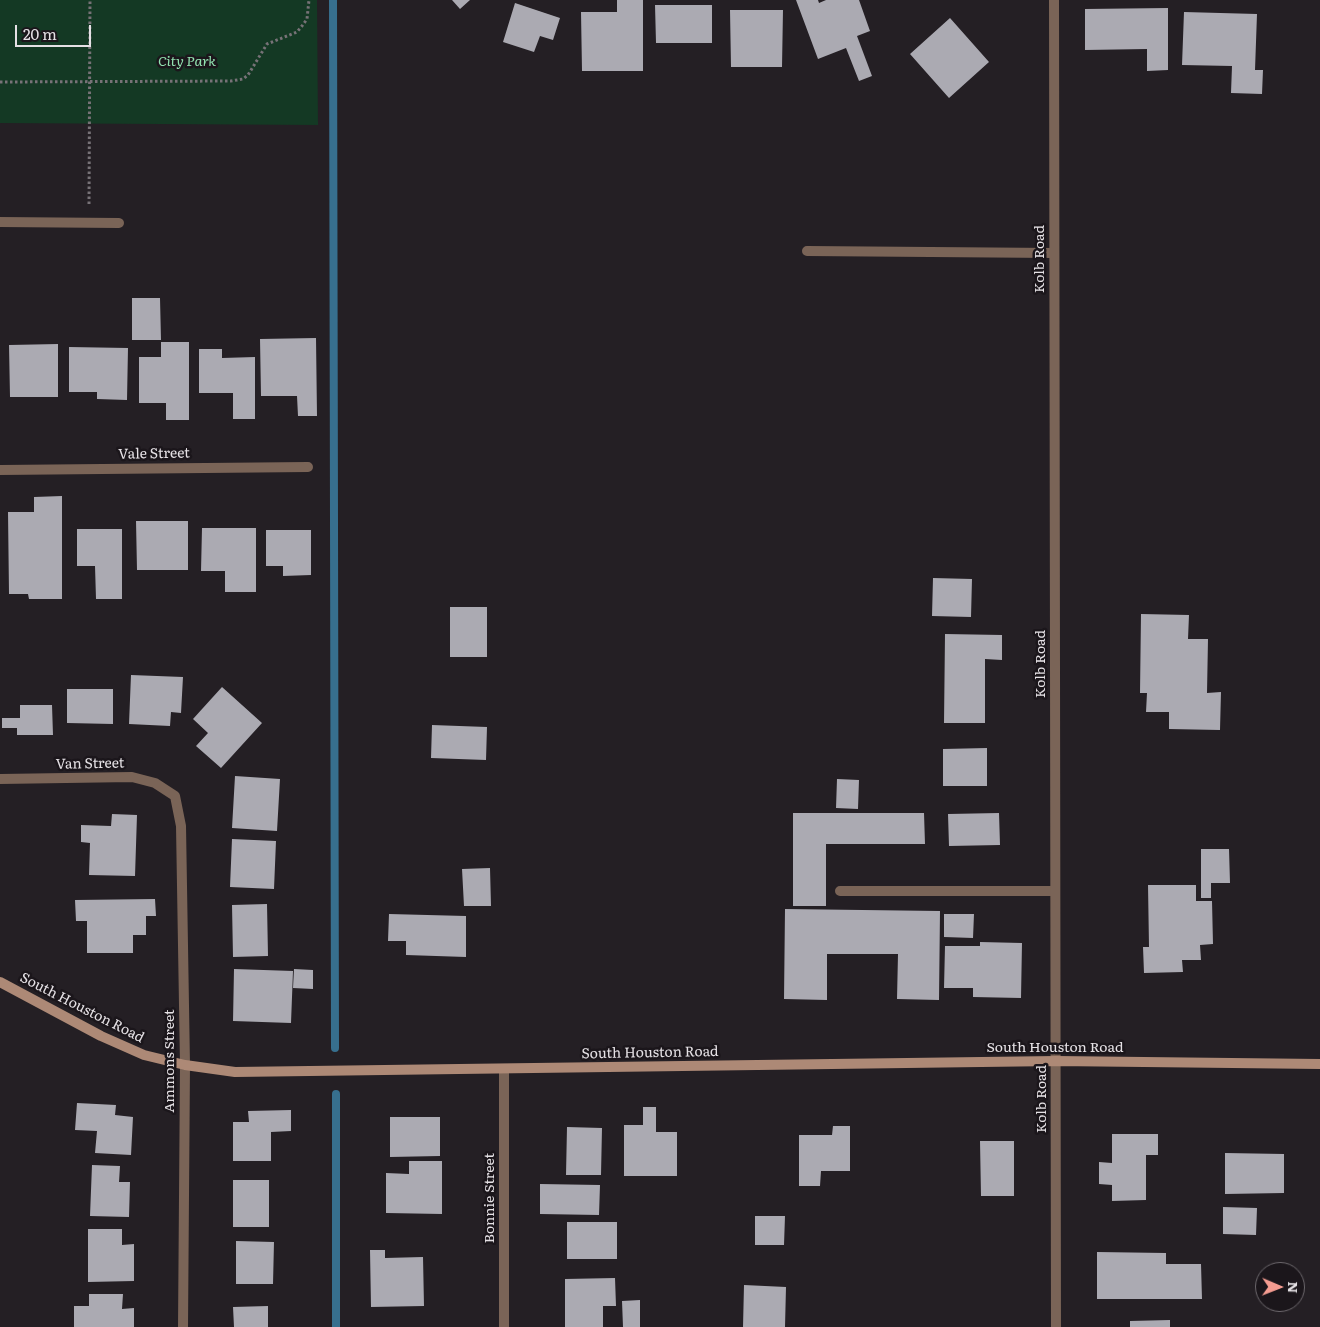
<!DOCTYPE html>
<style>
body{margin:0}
#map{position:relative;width:1320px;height:1327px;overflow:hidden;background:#241f24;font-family:Literata,serif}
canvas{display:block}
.north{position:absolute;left:1255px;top:1262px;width:50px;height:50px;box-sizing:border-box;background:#1b161b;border:1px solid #6c676c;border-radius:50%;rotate:91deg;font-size:14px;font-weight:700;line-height:20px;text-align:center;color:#e5e1e5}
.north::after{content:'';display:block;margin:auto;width:18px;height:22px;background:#f59c91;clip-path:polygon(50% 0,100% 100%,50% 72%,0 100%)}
.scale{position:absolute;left:15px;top:25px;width:76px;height:22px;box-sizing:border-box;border:2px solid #e5e1e5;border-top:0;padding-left:6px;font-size:15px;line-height:18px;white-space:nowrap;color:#e5e1e5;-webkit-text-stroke:4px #1b161b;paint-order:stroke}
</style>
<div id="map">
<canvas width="1320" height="1327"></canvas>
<div class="north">N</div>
<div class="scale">20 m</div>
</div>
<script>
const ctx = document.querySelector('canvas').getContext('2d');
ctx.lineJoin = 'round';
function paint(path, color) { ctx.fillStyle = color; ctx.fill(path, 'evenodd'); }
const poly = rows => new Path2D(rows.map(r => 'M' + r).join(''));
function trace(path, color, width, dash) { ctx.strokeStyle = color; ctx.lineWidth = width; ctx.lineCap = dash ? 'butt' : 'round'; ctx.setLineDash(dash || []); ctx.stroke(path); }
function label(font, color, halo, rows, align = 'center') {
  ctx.font = font + ' Literata,serif'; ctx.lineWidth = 5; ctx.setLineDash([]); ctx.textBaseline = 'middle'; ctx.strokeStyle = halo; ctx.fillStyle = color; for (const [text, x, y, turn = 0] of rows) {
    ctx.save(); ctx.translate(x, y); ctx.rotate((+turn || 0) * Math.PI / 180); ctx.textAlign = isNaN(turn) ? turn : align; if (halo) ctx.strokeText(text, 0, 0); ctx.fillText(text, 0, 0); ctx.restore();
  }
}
paint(poly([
 [0,0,317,0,318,125,0,123]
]), '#143924');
trace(poly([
 [333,0,335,1048],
 [336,1094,336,1327]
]), '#376f8e', 8);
paint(poly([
 [452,0,470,0,460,9],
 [617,0,643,0,643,71,582,71,581,12,617,12],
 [796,0,818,0,819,3,826,0,859,0,870,31,857,36,872,76,859,81,846,48,818,59],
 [515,3,560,18,553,40,540,36,534,52,503,42],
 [655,5,712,5,712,43,656,43],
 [1168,8,1168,70,1147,71,1147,49,1085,50,1085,9],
 [730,10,783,10,782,67,731,67],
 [1184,12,1257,14,1255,70,1263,70,1262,94,1231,93,1232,66,1182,65],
 [950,18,989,62,949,98,910,54],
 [132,298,160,298,161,340,132,340],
 [316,338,317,416,298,416,297,396,261,396,260,339],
 [161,342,189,342,189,420,166,420,166,403,139,403,139,357,161,357],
 [58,344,58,397,10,397,9,345],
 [69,347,128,348,127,400,97,399,97,392,69,392],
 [199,349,222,349,222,358,255,357,255,419,233,419,233,393,199,393],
 [62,496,62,599,29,599,28,594,9,594,8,512,34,512,34,497],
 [136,521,188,521,188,570,137,570],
 [202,528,256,528,256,592,225,592,225,571,201,571],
 [77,529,122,529,122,599,96,599,95,566,77,566],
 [266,530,311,530,311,575,283,576,283,566,266,566],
 [933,578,972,579,971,617,932,616],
 [450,607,487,607,487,657,450,657],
 [1141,614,1189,615,1188,639,1208,639,1207,693,1221,692,1220,730,1169,729,1169,712,1146,712,1147,693,1140,693],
 [945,634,1002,635,1002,660,985,659,985,723,944,723],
 [131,675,183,677,181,713,171,712,170,726,129,724],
 [222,687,262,723,221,768,196,746,208,733,193,719],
 [67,689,113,689,113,724,67,723],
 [20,705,52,705,53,735,17,735,17,728,2,728,2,718,20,718],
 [432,725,487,727,486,760,431,758],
 [987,748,987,786,943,786,943,749],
 [235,776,280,779,277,831,232,828],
 [837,779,859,780,858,809,836,808],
 [793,813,924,813,925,844,826,844,826,906,793,906],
 [999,813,1000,845,949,846,948,814],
 [112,814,137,815,135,876,89,875,90,843,81,842,81,825,111,826],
 [232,839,276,841,274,889,230,887],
 [1201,849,1229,849,1230,883,1211,883,1211,898,1201,898],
 [490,868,491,906,464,906,462,869],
 [1148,885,1196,885,1196,901,1212,901,1213,944,1200,945,1201,960,1182,960,1183,972,1144,973,1143,947,1149,947],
 [155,899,156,916,146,916,146,935,133,935,133,953,87,953,87,921,76,921,75,900],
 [267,904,268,956,233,957,232,905],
 [785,909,940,911,939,1000,897,999,898,954,827,954,827,1000,784,999],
 [389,914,466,916,466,957,406,955,406,941,388,941],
 [944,914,974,914,973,938,944,937],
 [980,942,1022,943,1021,998,973,997,973,988,944,988,945,946,980,946],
 [234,969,293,971,291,1023,233,1021],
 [294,969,313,970,313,989,293,988],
 [77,1103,116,1105,115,1115,133,1117,131,1155,95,1153,97,1131,75,1130],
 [643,1107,656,1107,656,1132,677,1132,677,1176,624,1176,624,1125,643,1125],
 [291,1110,291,1131,271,1132,271,1161,233,1161,233,1122,249,1122,248,1111],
 [390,1117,440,1117,440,1156,390,1157],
 [833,1126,850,1126,850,1171,821,1171,820,1186,799,1186,799,1135,832,1135],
 [567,1127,602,1128,601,1175,566,1175],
 [1112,1134,1158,1134,1158,1155,1146,1155,1146,1200,1112,1201,1112,1185,1099,1184,1099,1162,1112,1163],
 [980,1141,1014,1141,1014,1196,981,1196],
 [1225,1153,1284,1154,1284,1193,1225,1194],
 [409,1161,442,1161,442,1214,386,1213,386,1173,409,1174],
 [92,1165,120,1166,119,1182,130,1182,129,1217,90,1216],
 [233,1180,269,1180,269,1227,233,1227],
 [540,1184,600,1185,599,1215,540,1214],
 [1223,1207,1257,1208,1256,1235,1223,1234],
 [755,1216,785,1216,784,1245,755,1245],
 [567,1222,617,1222,617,1259,567,1259],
 [88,1229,122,1229,122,1245,134,1244,134,1281,88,1282],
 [236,1241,274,1242,273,1284,236,1284],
 [370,1250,385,1250,385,1258,423,1257,424,1306,371,1307],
 [1097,1252,1166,1253,1166,1264,1201,1264,1202,1299,1097,1299],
 [615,1278,616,1306,603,1306,603,1327,565,1327,565,1279],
 [744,1285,786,1287,785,1327,743,1327],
 [89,1294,123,1294,122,1309,134,1308,134,1327,74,1327,74,1306,89,1306],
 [640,1300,640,1327,623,1327,622,1301],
 [268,1306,268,1327,234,1327,233,1307],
 [1170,1320,1170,1327,1130,1327,1130,1321]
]), '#abaab2');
trace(poly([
 [0,82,231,81,243,79,248,75,267,44,297,32,302,26,307,19,309,0],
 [89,204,90,0]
]), '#777277', 3, [2.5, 2.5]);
trace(poly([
 [0,222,119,223],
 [807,251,1054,253],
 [840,891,1055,891]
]), '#7a6457', 10);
trace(poly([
 [1054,0,1056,1327],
 [0,470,308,467],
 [0,779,132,777,155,783,175,796,181,826,185,1065,183,1327],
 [504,1327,504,1069]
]), '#7a6457', 10);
trace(poly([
 [0,982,101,1036,144,1055,185,1065,235,1072,1056,1061,1320,1064]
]), '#ad8976', 10);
label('italic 14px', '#92e3b1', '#1b161b', [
 ["City Park",187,62]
]);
label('14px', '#e5e1e5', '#1b161b', [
 ["Kolb Road",1040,259,-90],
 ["Vale Street",154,454,-1],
 ["Kolb Road",1041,664,-90],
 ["Van Street",90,764,-1],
 ["South Houston Road",82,1008,27],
 ["South Houston Road",1055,1048],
 ["South Houston Road",650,1053,-1],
 ["Ammons Street",170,1061,-90],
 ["Kolb Road",1042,1099,-90],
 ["Bonnie Street",490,1198,-90]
]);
</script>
